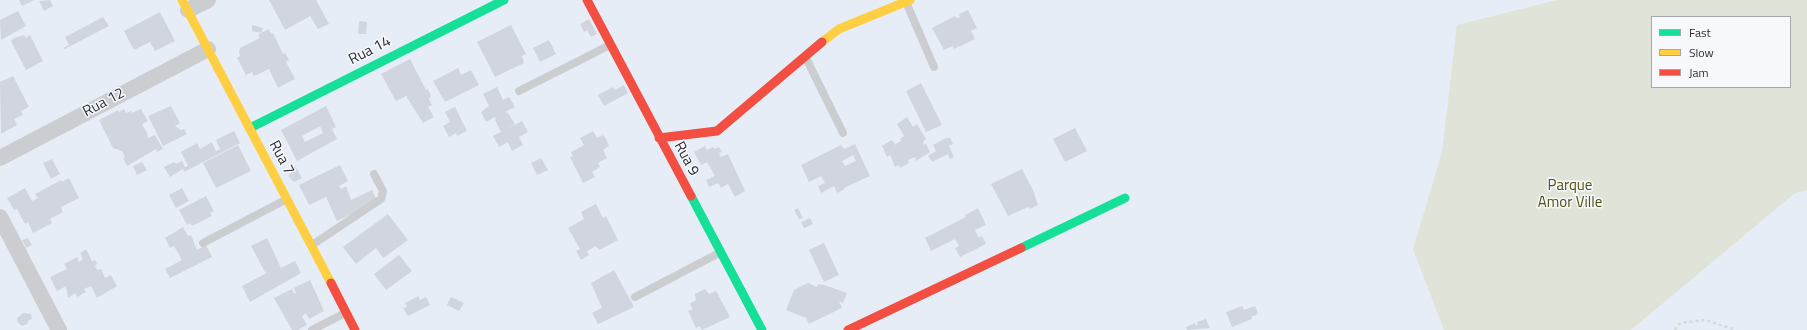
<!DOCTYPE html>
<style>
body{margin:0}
#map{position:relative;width:1807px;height:330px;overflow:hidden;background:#e7edf7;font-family:"Titillium Web",sans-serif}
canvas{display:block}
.legend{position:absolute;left:1651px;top:16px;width:140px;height:72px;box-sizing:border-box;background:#f6f8fc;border:1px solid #a4a7ac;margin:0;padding:5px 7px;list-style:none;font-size:12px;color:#2a2e34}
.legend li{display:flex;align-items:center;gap:8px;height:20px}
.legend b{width:20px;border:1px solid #a4a7ac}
</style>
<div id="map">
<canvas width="1807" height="330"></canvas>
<ul class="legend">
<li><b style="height:5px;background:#16e098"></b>Fast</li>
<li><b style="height:5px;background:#ffcf43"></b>Slow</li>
<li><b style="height:5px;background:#f24e42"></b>Jam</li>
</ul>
</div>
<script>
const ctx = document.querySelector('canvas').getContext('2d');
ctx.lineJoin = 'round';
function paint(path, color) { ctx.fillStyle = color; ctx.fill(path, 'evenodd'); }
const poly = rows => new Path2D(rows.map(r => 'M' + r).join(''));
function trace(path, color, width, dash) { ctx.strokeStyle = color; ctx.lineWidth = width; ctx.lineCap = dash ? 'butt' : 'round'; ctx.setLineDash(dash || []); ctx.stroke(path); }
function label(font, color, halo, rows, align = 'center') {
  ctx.font = font + ' "Titillium Web",sans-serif'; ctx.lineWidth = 3; ctx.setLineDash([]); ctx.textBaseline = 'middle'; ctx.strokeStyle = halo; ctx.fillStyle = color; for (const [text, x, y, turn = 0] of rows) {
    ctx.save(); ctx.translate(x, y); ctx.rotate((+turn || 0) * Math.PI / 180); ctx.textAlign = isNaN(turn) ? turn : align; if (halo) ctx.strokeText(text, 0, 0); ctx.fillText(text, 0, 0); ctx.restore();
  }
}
paint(poly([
 [1557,0,1807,0,1807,190,1794,194,1631,330,1444,330,1413,249,1442,152,1457,25],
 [1652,17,1790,17,1790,87,1652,87]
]), '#e0e3d7');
paint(poly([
 [19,0,34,0,22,6],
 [50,0,53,6,44,11,39,1],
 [269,0,316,0,329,24,318,29,310,16,285,30],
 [968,10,977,28,971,31,975,39,954,49,953,46,944,50,932,28,955,16,957,18,960,17,959,14],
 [18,11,26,26,1,40,0,20],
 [160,12,175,41,155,51,150,42,134,50,124,31],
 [103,17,109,26,65,49,63,48,69,45,65,37],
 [589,19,597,34,591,37,587,30,584,32,580,24],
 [359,21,367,22,366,34,358,34],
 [252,25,263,28,261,33,269,29,271,34,273,33,283,54,285,53,289,60,286,62,295,79,278,88,269,69,254,76,252,72,246,75,237,58,240,56,239,51,240,48,260,38,258,35,261,33,252,31],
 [511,25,526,54,522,56,524,63,495,77,477,42],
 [24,35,26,38,30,35,43,61,26,70,11,41,14,38],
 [549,40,556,54,540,62,533,48],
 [410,59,426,90,428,89,431,96,429,99,432,105,428,107,434,117,423,123,406,96,396,101,381,74],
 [458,68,461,75,471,70,479,85,445,102,433,81],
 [13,76,29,107,21,111,23,115,14,119,17,125,1,134,0,82],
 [921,83,942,125,926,132,906,91],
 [624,85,628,93,604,106,598,95,613,87,615,90],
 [497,87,503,100,509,97,515,107,505,112,508,113,515,124,501,132,495,120,496,119,495,117,486,122,481,112,489,106,483,94],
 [171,106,180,123,175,126,181,130,184,129,187,134,163,146,148,116],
 [326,106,336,127,332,129,337,139,297,161,281,130],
 [320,126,323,133,305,142,302,136],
 [455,107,467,131,457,136,456,133,449,137,443,126,450,122,445,112],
 [124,109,126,113,131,111,132,113,141,109,148,121,142,124,148,135,147,136,148,138,155,135,163,149,157,152,156,149,127,166,123,158,125,157,122,151,113,148,99,120,118,110,119,112],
 [907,117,913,127,917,124,926,139,923,142,924,145,926,144,930,152,916,161,915,157,908,160,909,163,900,168,899,165,895,167,890,155,887,157,882,146,892,140,897,148,895,144,901,141,900,139,904,136,897,124],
 [522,121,528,132,519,137,523,145,512,151,508,142,499,147,493,136],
 [1075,128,1087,151,1065,162,1053,139],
 [234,131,240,143,184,172,183,169,170,177,164,167,174,162,176,164,182,161,185,167,188,166,181,152,197,143,200,149,212,142,216,151,220,149,216,140],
 [593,131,597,138,603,135,606,139,609,146,603,150,607,158,598,163,600,167,592,172,595,177,583,183,570,157,573,156,571,152,584,145,580,138],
 [946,138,950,138,953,144,949,146,954,157,950,159,948,154,932,162,928,156,936,151,933,145],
 [855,144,870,176,844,188,845,189,837,193,834,186,821,193,818,186,825,183,821,176,809,182,801,165,841,145,844,149],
 [853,155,856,161,845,166,842,161],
 [238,145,251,171,216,188,203,163],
 [705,146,707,150,713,147,715,149,719,147,722,152,719,153,721,157,728,154,745,191,735,197,728,184,721,188,718,183,709,187,706,180,715,176,707,162,701,165,694,152],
 [541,158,548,170,537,175,531,163],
 [52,159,60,174,51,179,43,163],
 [142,162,147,170,137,175,133,166],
 [340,165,348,181,339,186,341,189,346,186,351,200,372,190,378,202,337,221,326,197,309,205,299,185],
 [295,166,302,178,294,182,288,176,290,174,288,170],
 [1022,169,1033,190,1038,205,1030,209,1028,207,1008,216,991,184],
 [69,178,79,198,61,207,63,212,50,219,52,223,33,233,28,222,25,224,17,209,14,210,7,198,25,188,32,201,38,198,35,194,61,180,62,182],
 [182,188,189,201,176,208,169,195],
 [206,196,214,211,210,213,212,216,192,226,190,223,187,225,179,210],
 [596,204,603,218,606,216,618,240,599,250,596,246,587,251,589,255,581,260,576,251,580,249,568,228,584,219,581,212],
 [798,208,803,218,799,219,794,210],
 [978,208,986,225,975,230,979,238,982,236,986,244,960,257,955,248,959,246,955,239,931,251,925,238,966,217,965,215],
 [388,214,408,240,383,258,376,248,356,264,343,247],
 [810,218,813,224,804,228,801,222],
 [183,227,188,236,191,235,197,250,206,245,212,257,170,278,165,269,182,260,174,246,170,248,165,238],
 [28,238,32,245,26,248,22,240],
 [267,238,281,268,295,261,301,273,250,302,242,286,267,273,265,272,251,246],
 [824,243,839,275,824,282,809,250],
 [86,249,92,261,95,260,97,264,95,266,97,270,101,269,105,278,111,275,117,286,97,298,91,286,84,289,86,292,77,297,75,293,68,298,66,286,57,291,50,277,67,269,64,264,77,257,79,262,83,259,80,253],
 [399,255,412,271,386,290,374,274],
 [614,270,634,307,598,324,592,313,602,308,591,283],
 [310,280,324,311,309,319,306,313,302,316,307,325,298,330,292,330,274,298,292,289,294,294,296,293,294,288],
 [808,283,817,287,818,284,822,285,822,284,847,293,843,303,839,301,842,308,809,324,806,318,786,310,794,290],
 [705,289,709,294,716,291,730,317,702,330,700,326,696,328,688,311,693,309,690,304,696,300,695,294],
 [418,296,420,300,426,297,430,305,408,316,403,308,407,307,405,303],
 [451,297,464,303,459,311,447,305],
 [1242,306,1244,310,1255,306,1258,314,1251,317,1252,319,1232,327,1226,312],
 [23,313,31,314,32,319,29,320,27,324,22,326,18,323,17,318],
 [1206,319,1210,328,1187,330,1186,327,1195,323,1195,325,1198,325,1197,322]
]), '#d1d5dd');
trace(poly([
 [1675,330,1679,324,1687,322,1705,320,1736,330]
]), '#d6d8db', 2.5, [3, 3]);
trace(poly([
 [906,2,934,67],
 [805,56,843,133],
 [519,91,610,45],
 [203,243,285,200],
 [312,245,381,199,383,191,374,174],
 [635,297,719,253],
 [312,330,345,313]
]), '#cccdd0', 8);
trace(poly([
 [188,10,208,0],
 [0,158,208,49],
 [0,217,59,330]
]), '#cccdd0', 16);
trace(poly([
 [250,128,504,0],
 [691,196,762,330],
 [1021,248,1125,198]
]), '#16e098', 9);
trace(poly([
 [182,0,331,283],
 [822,42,839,29,910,0]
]), '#ffcf43', 9);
trace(poly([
 [587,0,691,196],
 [659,138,717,131,822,42],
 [331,283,355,330],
 [848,330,1021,248]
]), '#f24e42', 9);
label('15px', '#2a2e34', '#f6f8fc', [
 ["Rua 14",370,51,-27],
 ["Rua 12",104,103,-28],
 ["Rua 7",281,158,62],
 ["Rua 9",686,159,62]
]);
label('15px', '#515011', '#f6f8fc', [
 ["Parque",1570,186],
 ["Amor Ville",1570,203]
]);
</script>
